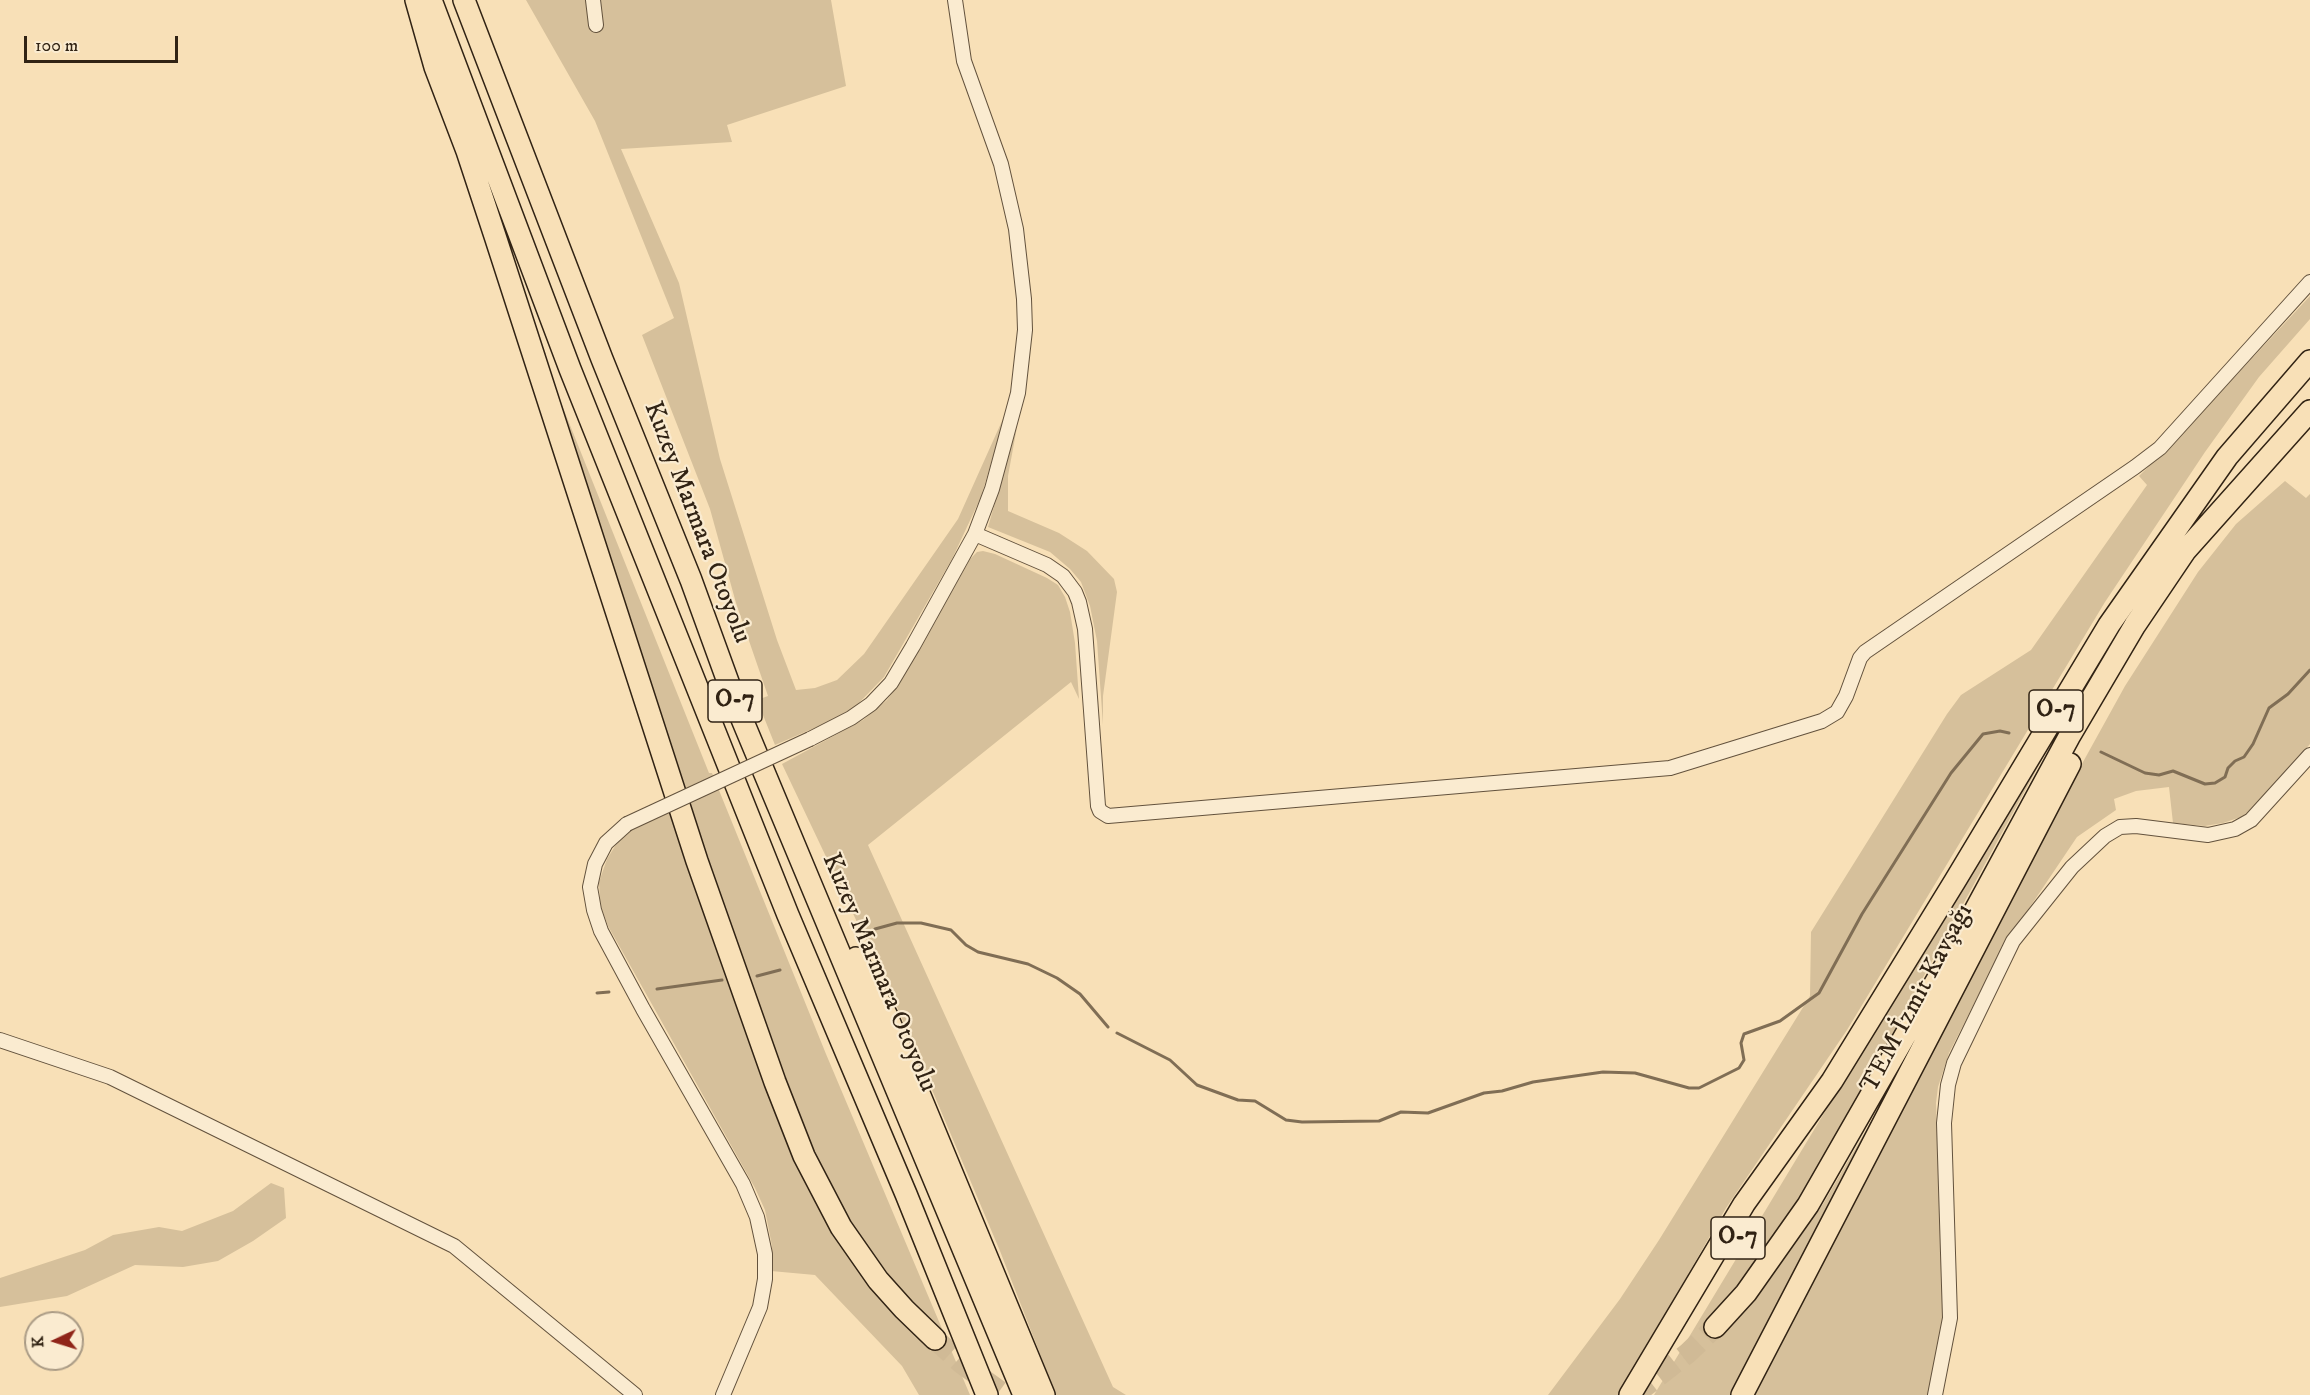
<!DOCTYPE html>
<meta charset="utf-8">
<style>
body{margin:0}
#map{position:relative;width:2310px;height:1395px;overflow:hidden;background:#f8e0b7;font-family:"IM FELL DW Pica",serif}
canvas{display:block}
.north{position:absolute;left:24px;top:1311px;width:60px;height:60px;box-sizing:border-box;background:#faebd0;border:2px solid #aa9b85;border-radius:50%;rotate:266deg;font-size:16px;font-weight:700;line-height:24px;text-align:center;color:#312314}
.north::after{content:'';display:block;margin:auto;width:21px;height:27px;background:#8f2418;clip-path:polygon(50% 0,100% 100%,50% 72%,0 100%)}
.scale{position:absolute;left:24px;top:36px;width:154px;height:27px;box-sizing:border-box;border:3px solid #312314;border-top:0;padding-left:8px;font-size:18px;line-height:21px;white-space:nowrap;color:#312314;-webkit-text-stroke:4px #faebd0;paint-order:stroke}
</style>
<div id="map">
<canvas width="2310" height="1395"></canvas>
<div class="north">K</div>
<div class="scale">100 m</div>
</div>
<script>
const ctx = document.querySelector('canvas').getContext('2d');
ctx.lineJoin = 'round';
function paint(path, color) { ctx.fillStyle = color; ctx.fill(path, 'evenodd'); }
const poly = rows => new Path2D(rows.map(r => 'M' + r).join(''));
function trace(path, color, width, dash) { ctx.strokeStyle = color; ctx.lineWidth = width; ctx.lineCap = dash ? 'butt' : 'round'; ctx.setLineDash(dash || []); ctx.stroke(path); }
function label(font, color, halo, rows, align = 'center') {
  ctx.font = font + ' "IM FELL DW Pica",serif'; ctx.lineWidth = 4.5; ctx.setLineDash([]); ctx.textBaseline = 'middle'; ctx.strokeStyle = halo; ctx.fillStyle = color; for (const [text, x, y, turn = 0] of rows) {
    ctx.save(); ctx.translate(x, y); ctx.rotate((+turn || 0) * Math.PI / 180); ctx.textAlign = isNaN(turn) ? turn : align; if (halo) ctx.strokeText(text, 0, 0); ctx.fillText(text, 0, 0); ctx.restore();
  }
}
paint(poly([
 [526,0,831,0,846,86,727,125,732,142,621,149,679,283,720,459,777,640,796,690,815,688,837,680,864,654,958,519,1006,412,981,497,952,559,884,677,855,707,828,722,775,745,757,700,768,696,736,603,710,509,642,335,674,318,595,121],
 [2310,296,2310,319,2259,377,2205,452,2105,602,1847,1030,1726,1208,1619,1395,1548,1395,1620,1299,1659,1240,1810,996,1811,932,1947,714,1961,695,2031,650,2147,485,2139,476,2190,425],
 [535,337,538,344,540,343,546,354,542,355,709,773,712,773,826,1054,970,1395,919,1395,902,1366,815,1275,771,1271,772,1246,765,1210,755,1188,608,926,600,905,599,882,607,859,617,843,637,826,671,812,778,1122,808,1189,838,1243,888,1305,931,1351,937,1330,895,1283,841,1210,818,1167,795,1115,648,684,599,529],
 [1017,427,1008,476,1008,511,1059,533,1087,551,1114,579,1117,592,1103,696,1103,725,1097,641,1090,606,1081,582,1070,569,1050,552,988,527],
 [2285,481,2306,498,2310,494,2310,744,2255,807,2241,817,2223,823,2205,826,2173,823,2169,787,2136,791,2114,799,2116,810,2077,837,2003,947,1949,1053,1938,1087,1936,1103,1943,1325,1928,1395,1754,1395,2057,809,2125,686,2198,572,2236,524],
 [983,551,995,554,1047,578,1058,585,1065,597,1070,612,1075,643,1079,699,1071,682,868,845,1113,1387,1126,1395,1056,1395,1000,1251,895,1002,782,764,863,720,887,700,899,684,970,559,977,552],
 [2129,611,2044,756,1897,1025,1900,1028,1723,1334,1766,1285,1823,1204,1911,1053,1731,1395,1654,1395,2106,646],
 [271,1183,284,1188,286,1218,253,1241,218,1261,183,1267,135,1265,67,1296,0,1307,0,1278,85,1250,113,1235,159,1227,182,1231,233,1211]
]), '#d6c09b');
trace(poly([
 [2101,752,2145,773,2159,775,2173,771,2205,784,2215,783,2225,777,2228,768,2235,761,2244,757,2253,744,2269,708,2288,694,2310,670],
 [875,929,897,923,921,923,951,930,966,945,978,952,1028,964,1057,978,1080,994,1108,1027],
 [757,976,780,970],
 [657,989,722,980],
 [597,993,609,992],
 [1117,1033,1170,1060,1197,1085,1238,1100,1255,1101,1286,1120,1302,1122,1379,1121,1401,1112,1428,1113,1484,1093,1502,1091,1533,1082,1603,1072,1635,1073,1689,1088,1699,1088,1739,1068,1744,1060,1741,1043,1744,1034,1780,1021,1819,993,1862,914,1951,773,1983,734,2000,731,2009,733]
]), '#806e55', 3);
trace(poly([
 [935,1339,961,1363,1005,1395],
 [1634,1395,1688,1353,1715,1327]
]), '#d0ba96', 21, [21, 10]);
const minor = poly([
 [593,0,596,25],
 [975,534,1047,565,1063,576,1075,592,1079,602,1085,629,1098,806,1100,811,1108,816,1670,768,1822,721,1837,712,1846,696,1860,658,1865,652,2135,467,2160,448,2310,282],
 [810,739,851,718,871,704,891,683,913,646,975,534,992,489,1018,393,1025,330,1024,299,1016,229,1001,164,964,61,955,0],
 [627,824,606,843,595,864,590,887,594,910,601,931,643,1009,743,1184,757,1217,765,1254,765,1279,760,1307,723,1395],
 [0,1040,110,1077,454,1246,635,1395],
 [1935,1395,1950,1318,1944,1123,1948,1085,1954,1063,2013,941,2072,867,2105,836,2120,827,2136,826,2208,835,2235,829,2251,820,2310,755]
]);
const highway = poly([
 [416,0,435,67,467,151,496,239,697,861,775,1082,804,1156,841,1227,878,1280,904,1309,935,1339],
 [431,0,570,369,788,915,906,1194,987,1395],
 [464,0,602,359,691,580,739,712,1024,1395],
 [856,958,887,1016,1044,1395],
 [1715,1327,1746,1293,1808,1205,1945,966,2069,737,2135,625,2185,551,2310,411],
 [1630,1395,1744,1204,1832,1081,1955,881,2109,625,2227,457,2310,361],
 [1742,1395,2070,764]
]);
trace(minor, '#63523d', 16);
trace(highway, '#312314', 24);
trace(minor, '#faebd0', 14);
trace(highway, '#f8e0b7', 21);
const minorBridge = poly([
 [627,824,810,739]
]);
trace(minorBridge, '#63523d', 16, []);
trace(minorBridge, '#faebd0', 14);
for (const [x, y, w] of [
 [735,701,54],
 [2056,711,54],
 [1738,1238,54]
]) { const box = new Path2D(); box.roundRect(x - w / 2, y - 21, w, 42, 4.5); ctx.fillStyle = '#faebd0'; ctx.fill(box); trace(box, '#312314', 1.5); }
label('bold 24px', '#312314', null, [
 ["O-7",735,701],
 ["O-7",2056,711],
 ["O-7",1738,1238]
]);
label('26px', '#312314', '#faebd0', [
 ["Kuzey Marmara Otoyolu",696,523,69],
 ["Kuzey Marmara Otoyolu",878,973,67],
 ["TEM İzmit Kavşağı",1918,999,-62]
]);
</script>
